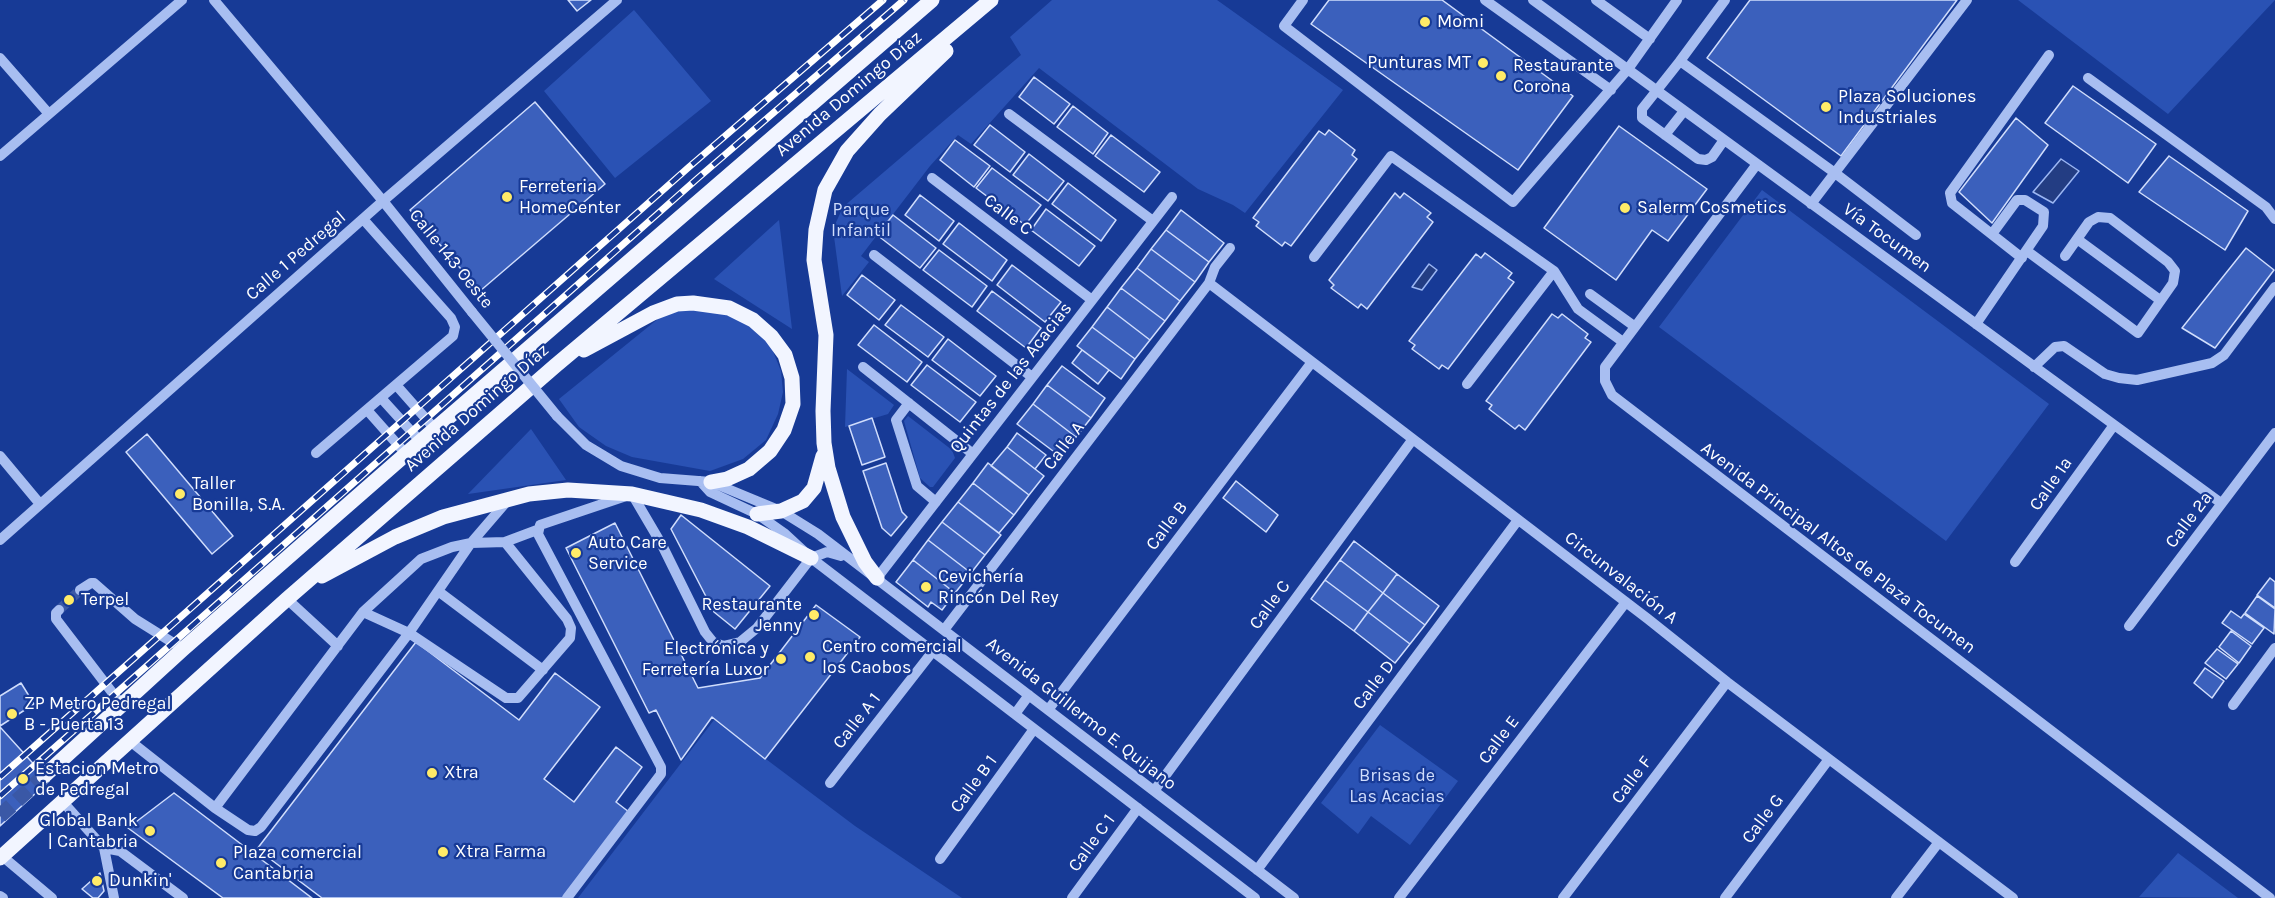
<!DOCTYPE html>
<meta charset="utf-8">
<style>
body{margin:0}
canvas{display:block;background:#173a96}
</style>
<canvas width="2275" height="898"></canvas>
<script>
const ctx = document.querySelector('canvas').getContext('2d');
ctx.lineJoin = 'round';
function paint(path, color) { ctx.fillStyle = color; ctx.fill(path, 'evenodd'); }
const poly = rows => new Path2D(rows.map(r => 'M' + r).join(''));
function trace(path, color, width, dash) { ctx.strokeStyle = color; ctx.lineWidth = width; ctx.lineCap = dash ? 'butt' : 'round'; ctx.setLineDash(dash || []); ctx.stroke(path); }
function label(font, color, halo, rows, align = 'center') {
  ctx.font = font + ' Karla,sans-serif'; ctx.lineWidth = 4.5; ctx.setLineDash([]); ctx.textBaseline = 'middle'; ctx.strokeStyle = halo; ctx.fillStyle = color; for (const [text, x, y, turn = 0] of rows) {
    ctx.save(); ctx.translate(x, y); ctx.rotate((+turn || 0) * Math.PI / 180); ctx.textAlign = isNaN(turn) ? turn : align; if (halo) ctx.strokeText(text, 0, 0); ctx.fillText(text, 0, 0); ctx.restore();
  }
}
paint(poly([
 [1052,0,1217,0,1343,90,1245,213,1233,205,1198,189,1039,68,971,144,958,135,930,166,861,256,869,262,842,296,833,229,843,207,1021,55,1010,37],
 [2018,0,2275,0,2168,114],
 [634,10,711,101,615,178,544,91],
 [1762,190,2049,404,1946,541,1659,327],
 [779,220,792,329,714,279],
 [717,308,750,324,770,344,781,371,783,392,778,414,766,440,743,459,710,471,632,457,606,446,579,427,559,399,669,310],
 [847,369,894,405,888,414,845,427],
 [908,416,952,450,955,458,933,487,930,487,920,478,904,421],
 [531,429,566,480,468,494],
 [714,720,855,826,962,898,578,898],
 [1380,725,1458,781,1410,845,1371,816,1358,834,1321,803],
 [2178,853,2238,898,2139,897]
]), '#2a52b4');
const water = poly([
 [2061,159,2079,171,2053,203,2033,192,2061,159],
 [1429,264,1437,270,1422,290,1412,287,1429,264]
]);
paint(water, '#233d83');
trace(water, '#9bb6f3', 1.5);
const building = poly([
 [568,0,591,0,577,11,568,0],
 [1329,0,1442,0,1573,96,1518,170,1311,24,1329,0],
 [1750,0,1957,0,1841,156,1707,58,1750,0],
 [1034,77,1070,104,1054,124,1019,97,1034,77],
 [2073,86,2156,144,2128,183,2045,123,2073,86],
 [535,102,605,184,480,291,410,210,535,102],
 [1073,106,1108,133,1093,154,1057,127,1073,106],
 [2016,118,2048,145,1992,223,1959,192,2016,118],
 [990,125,1025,152,1010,172,974,145,990,125],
 [1619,126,1707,189,1668,241,1652,230,1616,280,1544,228,1619,126],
 [1329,130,1355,150,1352,155,1357,159,1291,246,1285,242,1282,246,1256,226,1259,222,1253,218,1319,131,1325,135,1329,130],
 [1111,135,1160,172,1144,192,1095,156,1111,135],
 [955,140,990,166,974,187,940,160,955,140],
 [1029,154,1064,181,1048,201,1013,175,1029,154],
 [2169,156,2248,211,2225,250,2139,192,2169,156],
 [992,168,1041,205,1025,225,976,188,992,168],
 [1068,183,1116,220,1101,241,1052,204,1068,183],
 [1395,193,1400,198,1404,193,1431,213,1427,217,1433,222,1367,309,1361,304,1358,308,1331,288,1334,285,1329,280,1395,193],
 [920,195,954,221,939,241,905,215,920,195],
 [1046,209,1095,246,1079,266,1031,230,1046,209],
 [1181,210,1224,243,1209,262,1166,230,1181,210],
 [893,215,936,248,920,268,877,235,893,215],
 [959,223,1007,260,992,281,943,244,959,223],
 [1166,230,1209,262,1195,282,1151,249,1166,230],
 [2246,248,2274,270,2215,348,2182,328,2246,248],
 [1151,249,1195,282,1180,301,1137,268,1151,249],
 [939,250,987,286,972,307,923,270,939,250],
 [1485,253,1512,273,1508,278,1514,282,1448,369,1442,365,1439,369,1412,349,1415,345,1409,341,1476,254,1481,258,1485,253],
 [1012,265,1061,302,1045,322,997,285,1012,265],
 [1137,268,1180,301,1165,321,1121,288,1137,268],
 [862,275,895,300,879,320,847,295,862,275],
 [1121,288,1165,321,1150,340,1107,307,1121,288],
 [992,291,1041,328,1026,348,977,311,992,291],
 [901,305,944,337,928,357,885,325,901,305],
 [1107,307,1150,340,1135,359,1092,327,1107,307],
 [1552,314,1558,318,1562,314,1588,334,1585,338,1591,342,1525,430,1519,425,1515,429,1489,409,1492,405,1486,401,1552,314],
 [874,325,922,362,907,382,858,345,874,325],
 [1092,327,1135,359,1121,379,1077,346,1092,327],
 [948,339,996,376,980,396,932,360,948,339],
 [1082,350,1109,370,1098,384,1072,363,1082,350],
 [927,365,976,402,960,422,911,385,927,365],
 [1062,366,1105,398,1091,418,1047,385,1062,366],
 [1047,385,1091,418,1076,437,1033,404,1047,385],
 [1033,404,1076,437,1061,457,1017,424,1033,404],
 [872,418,885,457,862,465,849,426,872,418],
 [1017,433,1046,455,1035,469,1007,447,1017,433],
 [147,434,233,536,212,554,126,452,147,434],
 [1007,447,1044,476,1029,495,991,466,1007,447],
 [886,463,902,512,907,517,891,536,882,528,863,471,886,463],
 [988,463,1029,495,1014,515,973,483,988,463],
 [1236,481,1278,515,1266,532,1223,498,1236,481],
 [973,483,1014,515,999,533,958,502,973,483],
 [958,502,1001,535,985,555,942,522,958,502],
 [681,515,770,586,735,629,714,612,671,529,681,515],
 [942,522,985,555,971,573,928,540,942,522],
 [615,523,698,688,760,678,816,605,860,637,765,759,712,717,681,760,656,710,649,713,566,548,615,523],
 [928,540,971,573,955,593,913,560,928,540],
 [1354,541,1397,574,1383,593,1340,560,1354,541],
 [913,560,955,593,942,610,931,602,928,607,896,582,913,560],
 [1340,560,1383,593,1368,612,1325,580,1340,560],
 [1397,574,1439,606,1425,625,1383,593,1397,574],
 [2270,578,2275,582,2275,608,2257,595,2270,578],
 [1325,580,1368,612,1354,631,1311,599,1325,580],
 [1383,593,1425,625,1410,644,1368,612,1383,593],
 [2257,596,2275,609,2274,634,2245,613,2257,596],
 [2231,611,2241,618,2244,614,2264,628,2252,644,2222,623,2231,611],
 [1368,612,1410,644,1395,663,1354,631,1368,612],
 [2231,631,2251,646,2239,663,2219,647,2231,631],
 [416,642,519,720,555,673,600,707,544,779,574,802,616,747,642,767,616,802,629,812,563,898,322,898,257,849,416,642],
 [2217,649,2238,664,2226,679,2205,663,2217,649],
 [2205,668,2224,681,2212,698,2194,683,2205,668],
 [21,683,34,704,0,726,0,696,21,683],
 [0,727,49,781,0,826,0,727],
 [174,793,312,898,223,898,128,828,174,793],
 [100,873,104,891,98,898,93,898,82,889,100,873]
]);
paint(building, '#3b60bc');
trace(building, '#d0ddfc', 1.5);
trace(poly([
 [59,610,80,590]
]), '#3a58a6', 10, [10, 5]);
trace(poly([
 [0,816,44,776]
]), '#3a58a6', 15, [15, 8]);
trace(poly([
 [214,0,383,201,472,312],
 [1303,0,1284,26,1513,202,1628,69,1677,0],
 [1485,0,1611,90],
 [1533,0,2221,503],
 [1596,0,1650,39],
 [1725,0,1680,61,1835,173,1916,235],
 [0,58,49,114],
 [1680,61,1642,109,1642,118,1698,159,1706,160,1712,157,1724,140],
 [2088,78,2266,207,2275,219],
 [1009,114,1153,221],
 [1665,135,1684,111],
 [0,156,182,0],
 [1757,164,1605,367,1605,381,1612,395,2270,898],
 [932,178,1092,300],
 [1811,204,1967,0],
 [2077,239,2160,300],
 [2027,251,2138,333,2173,283,2175,271,2168,262,2110,218,2098,217,2089,222,2065,256],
 [874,255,1032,377],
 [1314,257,1391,156,1554,271,1578,309,1623,342],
 [2022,258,1952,203,1950,193,2049,55],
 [1209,283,1648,619,1727,682,2013,898],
 [1590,294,1634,326],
 [1976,324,2043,226,2044,212,2025,200,2017,200,1992,234],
 [863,367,973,454],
 [2034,367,2055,347,2064,346,2105,374,2119,378,2137,380,2212,363,2224,355,2275,287],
 [1467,384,1554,271],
 [397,386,435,429],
 [382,399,421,442],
 [909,403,896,420,917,486,936,502],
 [367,410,406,454],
 [557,416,586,445,621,466,660,478,711,482,781,511,818,534,1294,898],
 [316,453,453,336,455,327,451,318,363,219],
 [0,456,40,504],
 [700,481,710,492,757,514,784,533,811,558,1255,898],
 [0,540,383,201,617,0],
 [2015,562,2114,425],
 [877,578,1172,197],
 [80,590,91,583,94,583,135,619,183,649],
 [438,591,543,670],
 [287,599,338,646],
 [59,610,56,613,56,619,121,704],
 [363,612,409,633,506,698,518,698,570,638,571,628,567,619,505,542],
 [2129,626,2275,433],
 [944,630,1209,283,1215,267,1230,248],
 [2233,705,2275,648],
 [1048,710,1312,362],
 [1015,714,1029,695],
 [130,741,215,808,248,830,255,831,261,827,409,633,471,543,508,500],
 [830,783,933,651],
 [1154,791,1413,439],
 [63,802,104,848,120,851,183,898],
 [215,808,363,612,421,559,452,547,471,543,505,542,537,530],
 [104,848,114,898],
 [2,856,52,898],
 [940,859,1034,729],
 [1257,870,1518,520],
 [0,896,3,898],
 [567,898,661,774,661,767,538,534,540,525,632,494,662,545,705,632,713,642,723,646,740,642,757,628,811,558,827,552,841,556],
 [1072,898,1138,808],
 [1399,898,1626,602],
 [1563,898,1727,682],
 [1725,898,1829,759],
 [1896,898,1939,842]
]), '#a8bef1', 10);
trace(poly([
 [584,350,653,313,677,304,693,303,729,308,753,320,771,336,785,355,792,378,793,404,784,430,770,451,749,469,727,479,711,482],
 [757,514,781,511,803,501,814,488,823,456],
 [322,576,395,537,443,517,529,494,568,490,632,494,701,510,748,527,811,558],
 [877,578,865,562,843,517,828,468,824,443,823,411,826,335,814,260,816,230,825,190,847,151,880,114,946,51],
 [44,776,183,649,406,454,932,0],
 [0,858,287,599,555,366,991,0]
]), '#f2f5ff', 15);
const rail = poly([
 [0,777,689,167,883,0],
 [0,796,698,178,904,0]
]);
trace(rail, '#fff', 7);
trace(rail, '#173a96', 4.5, [14]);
trace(poly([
 [472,312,557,416]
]), '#a8bef1', 10);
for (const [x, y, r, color] of [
 [1425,22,6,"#ffeb68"],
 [1483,63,6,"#ffeb68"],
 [1501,76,6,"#ffeb68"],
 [1826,107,6,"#ffeb68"],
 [507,197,6,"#ffeb68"],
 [1625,208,6,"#ffeb68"],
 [180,494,6,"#ffeb68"],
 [576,553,6,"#ffeb68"],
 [926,587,6,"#ffeb68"],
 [69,600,6,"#ffeb68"],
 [814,615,6,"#ffeb68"],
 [810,657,6,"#ffeb68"],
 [781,659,6,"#ffeb68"],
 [12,714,6,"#ffeb68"],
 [432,773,6,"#ffeb68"],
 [23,779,6,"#ffeb68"],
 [150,831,6,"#ffeb68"],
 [443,852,6,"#ffeb68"],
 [221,863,6,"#ffeb68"],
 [97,881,6,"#ffeb68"]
]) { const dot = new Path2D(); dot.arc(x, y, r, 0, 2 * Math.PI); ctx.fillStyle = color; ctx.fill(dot); trace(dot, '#173a96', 2); }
label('18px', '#fff', '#173a96', [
 ["Momi",1437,22],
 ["Punturas MT",1471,63,"right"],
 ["Restaurante",1513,66],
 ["Corona",1513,87],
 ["Plaza Soluciones",1838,97],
 ["Industriales",1838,118],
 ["Ferreteria",519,187],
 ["HomeCenter",519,208],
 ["Salerm Cosmetics",1637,208],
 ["Taller",192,484],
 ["Bonilla, S.A.",192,505],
 ["Auto Care",588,543],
 ["Service",588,564],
 ["Cevichería",938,577],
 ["Rincón Del Rey",938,598],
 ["Terpel",81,600],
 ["Restaurante",802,605,"right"],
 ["Jenny",802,626,"right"],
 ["Centro comercial",822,647],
 ["los Caobos",822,668],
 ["Electrónica y",769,649,"right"],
 ["Ferretería Luxor",769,670,"right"],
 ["ZP Metro Pedregal",24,704],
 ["B - Puerta 13",24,725],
 ["Estacion Metro",35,769],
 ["de Pedregal",35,790],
 ["Xtra",444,773],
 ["Global Bank",138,821,"right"],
 ["| Cantabria",138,842,"right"],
 ["Xtra Farma",455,852],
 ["Plaza comercial",233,853],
 ["Cantabria",233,874],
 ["Dunkin'",109,881]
], 'left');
label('18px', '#fff', '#173a96', [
 ["Avenida Domingo Díaz",849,94,-40],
 ["Calle C",1008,215,37],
 ["Vía Tocumen",1887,238,36],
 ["Calle 1 Pedregal",296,256,-41],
 ["Calle 143 Oeste",451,259,51],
 ["Quintas de las Acacias",1011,378,-52],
 ["Avenida Domingo Díaz",477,408,-41],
 ["Calle A",1064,446,-53],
 ["Calle 1a",2051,484,-55],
 ["Calle 2a",2189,520,-53],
 ["Calle B",1167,526,-53],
 ["Avenida Principal Altos de Plaza Tocumen",1838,548,37],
 ["Circunvalación A",1621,578,38],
 ["Calle C",1270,605,-54],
 ["Calle D",1374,685,-53],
 ["Avenida Guillermo E. Quijano",1081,714,38],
 ["Calle A 1",857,721,-52],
 ["Calle E",1499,740,-53],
 ["Calle F",1632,780,-53],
 ["Calle B 1",974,784,-54],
 ["Calle G",1763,819,-53],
 ["Calle C 1",1092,843,-54]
]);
label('18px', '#d0ddfc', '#173a96', [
 ["Parque",861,210],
 ["Infantil",861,231],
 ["Brisas de",1397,776],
 ["Las Acacias",1397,797]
]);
</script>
